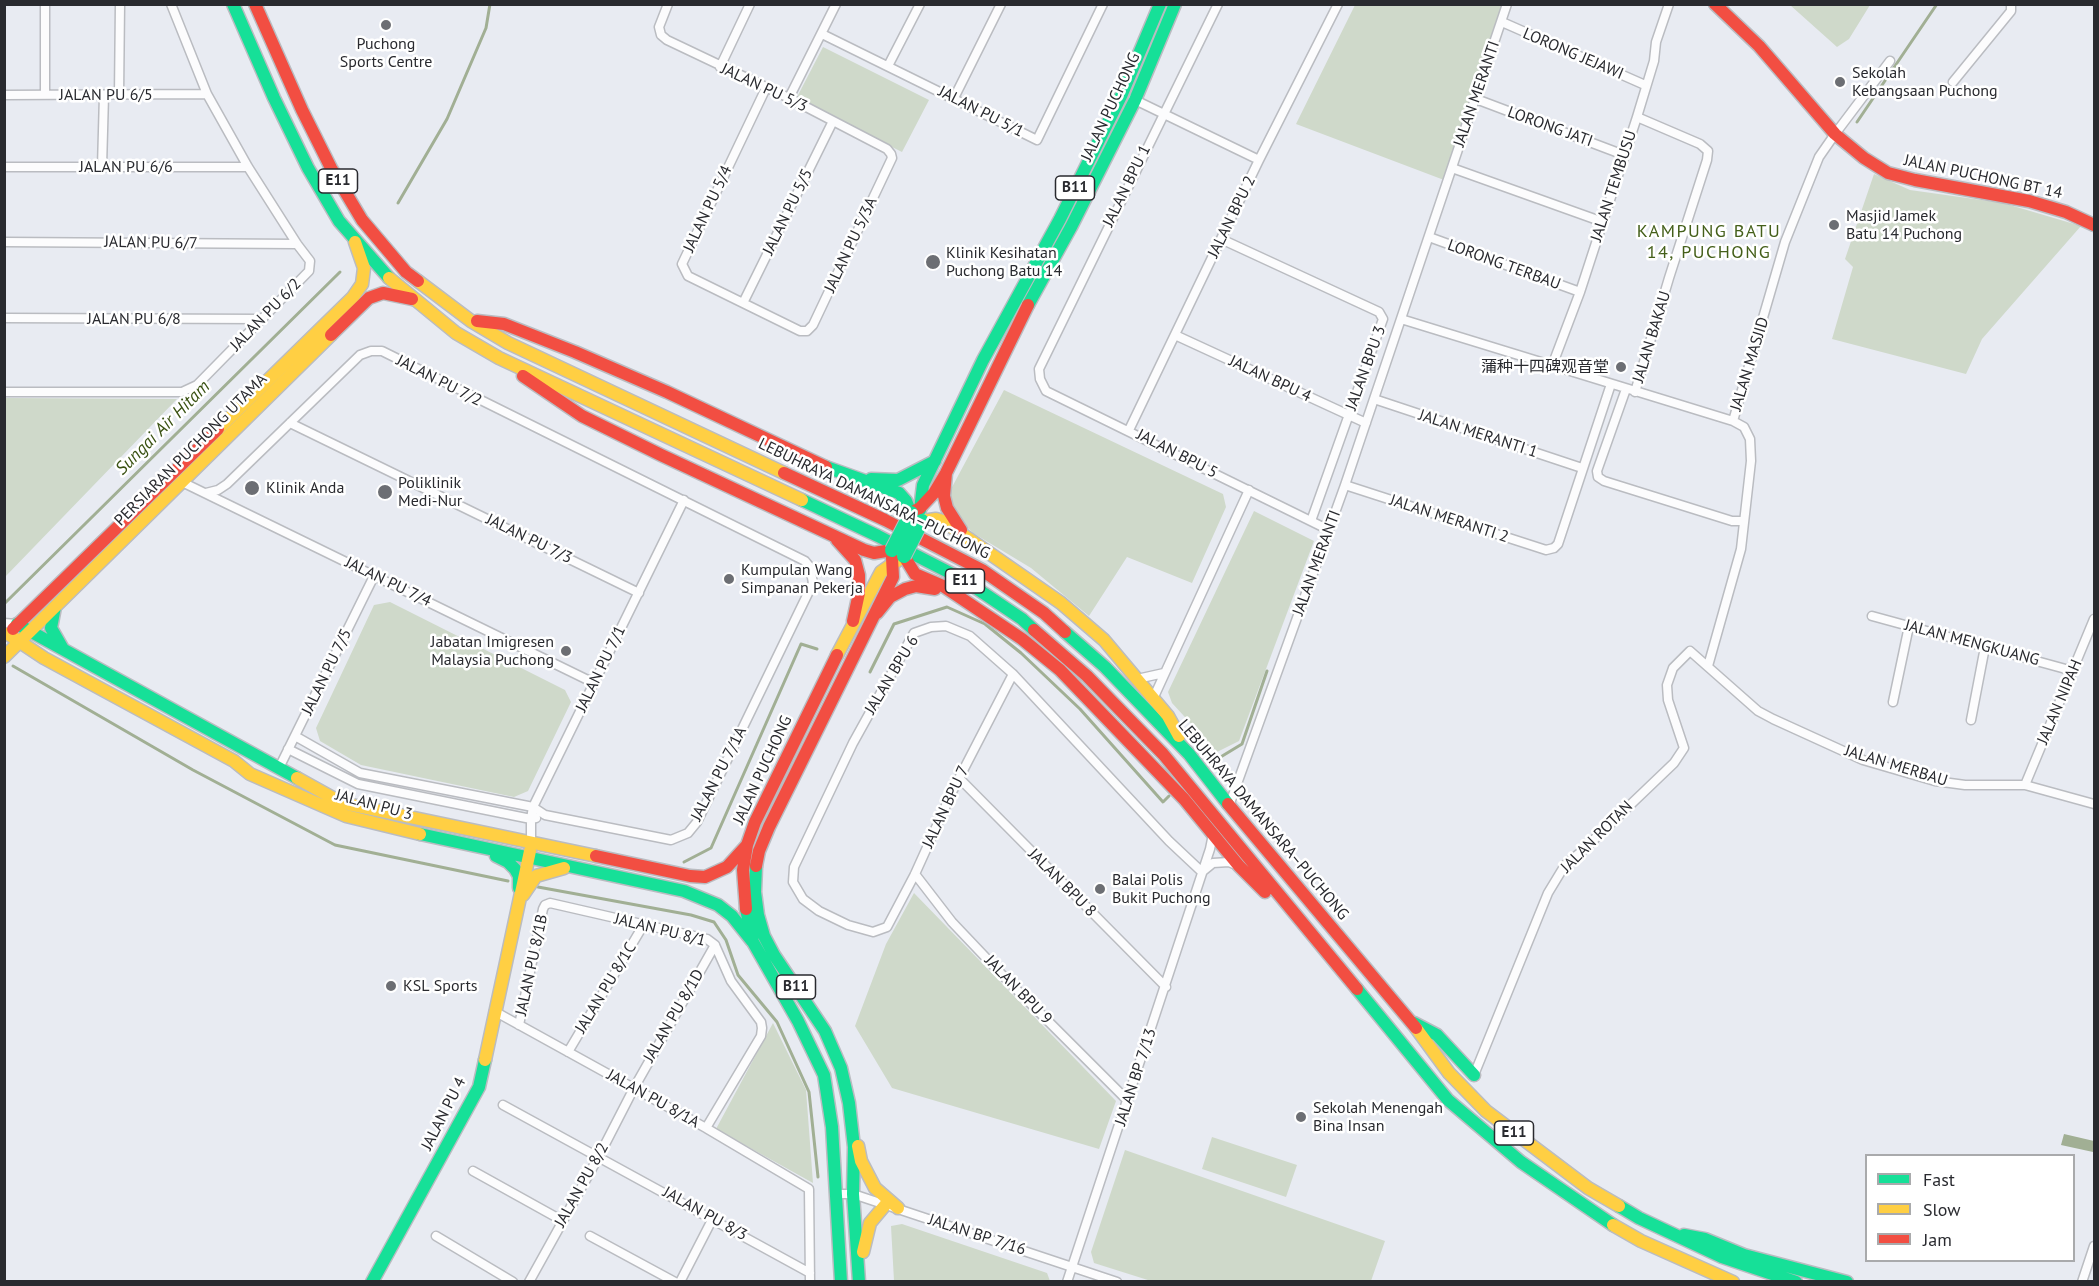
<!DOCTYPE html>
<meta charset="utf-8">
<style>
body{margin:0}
#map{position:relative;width:2099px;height:1286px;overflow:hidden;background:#e8ebf2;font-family:"PT Sans",sans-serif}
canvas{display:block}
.frame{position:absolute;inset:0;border:6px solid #292a2f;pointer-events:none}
.legend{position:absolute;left:1865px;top:1154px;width:210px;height:108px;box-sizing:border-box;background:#fff;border:2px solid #a9aaac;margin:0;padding:8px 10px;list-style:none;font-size:18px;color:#292a2f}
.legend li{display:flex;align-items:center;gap:12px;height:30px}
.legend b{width:30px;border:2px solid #a9aaac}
</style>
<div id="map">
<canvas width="2099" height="1286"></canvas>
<div class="frame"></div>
<ul class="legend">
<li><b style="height:8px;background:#16e098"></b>Fast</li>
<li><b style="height:8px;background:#ffcf43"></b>Slow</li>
<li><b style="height:8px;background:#f24e42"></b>Jam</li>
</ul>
</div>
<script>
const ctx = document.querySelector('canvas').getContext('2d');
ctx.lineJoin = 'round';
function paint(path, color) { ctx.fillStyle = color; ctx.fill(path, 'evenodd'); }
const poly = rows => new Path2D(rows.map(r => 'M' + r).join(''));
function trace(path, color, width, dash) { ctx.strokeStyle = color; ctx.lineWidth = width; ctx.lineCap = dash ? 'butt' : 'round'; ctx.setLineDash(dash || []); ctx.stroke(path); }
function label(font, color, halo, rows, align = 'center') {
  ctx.font = font + ' "PT Sans","Noto Sans SC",sans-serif'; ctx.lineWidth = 5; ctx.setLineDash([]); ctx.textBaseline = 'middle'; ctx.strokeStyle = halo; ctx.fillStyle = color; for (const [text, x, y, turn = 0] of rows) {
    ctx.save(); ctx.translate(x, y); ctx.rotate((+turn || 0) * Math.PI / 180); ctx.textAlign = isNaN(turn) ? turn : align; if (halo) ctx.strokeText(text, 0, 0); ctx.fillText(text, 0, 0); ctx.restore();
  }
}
paint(poly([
 [1355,5,1503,5,1444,180,1296,124],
 [1790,5,1870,5,1849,39,1837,47],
 [823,47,929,100,902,152,796,99],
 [1874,174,1910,190,2003,203,2081,226,1982,339,1966,374,1832,339,1853,267,1845,259],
 [1004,390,1223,494,1226,507,1192,583,1127,557,1089,616,1031,568,973,533,958,518,951,503,951,489],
 [5,398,177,399,5,577,4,398],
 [1254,511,1314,541,1239,741,1217,752,1172,703,1168,692],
 [390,602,565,690,571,702,528,791,514,797,361,765,320,741,316,728,374,605],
 [914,893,1116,1101,1099,1149,892,1088,855,1026,886,944],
 [773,1023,806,1090,813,1183,716,1129],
 [1212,1137,1297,1165,1286,1197,1202,1169],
 [1125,1150,1385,1241,1371,1281,1151,1281,1094,1263,1091,1252],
 [902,1224,1047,1273,1050,1281,894,1281,891,1226]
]), '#cfd9ca');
paint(poly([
 [2064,1134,2094,1141,2093,1152,2061,1145]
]), '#a1af94');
trace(poly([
 [1857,122,1937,4],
 [398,203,447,119,486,28,490,4],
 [4,604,340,272],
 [13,666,193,770,335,845,508,881],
 [870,672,894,624,947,607,985,624,1021,653,1080,709,1163,802,1169,796],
 [1214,761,1242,744,1267,671],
 [684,862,711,848,801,644,817,649],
 [538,887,691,915,714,922,726,940,738,975,777,1022,809,1092,818,1177]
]), '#a1af94', 3);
const street = poly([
 [668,4,659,27,661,35,667,40,789,98,887,149,891,154,892,158,813,325,807,331,800,331,688,276,682,264,766,88],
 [1218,4,1039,369,1040,379,1046,391,1329,530],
 [1502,22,1645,85],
 [822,34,1037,140,1103,4],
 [888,66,920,4],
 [720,67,750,4],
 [1953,82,2011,11,2011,4],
 [4,95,207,94],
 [45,95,45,4],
 [119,95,120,4],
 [789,98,836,4],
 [954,98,1001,4],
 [1133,99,1259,160],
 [1476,99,1624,155],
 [4,167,248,167],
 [102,167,104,95],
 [1452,168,1603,222],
 [1429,237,1580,292],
 [1221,239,1379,312,1383,319,1311,521],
 [4,242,297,244],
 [743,303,833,121],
 [4,318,263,319],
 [1401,319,1733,421,1744,427,1750,439,1751,461,1741,549,1708,666],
 [1175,335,1366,423],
 [1552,366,1580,292,1637,117,1654,61,1656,42,1669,4],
 [1626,389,1597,471,1598,477,1604,481,1732,521,1744,521],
 [4,392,182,392,197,385,309,271,310,261,297,244,248,167,207,94,171,4],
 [1635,392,1669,278,1707,160,1708,151,1700,144,1637,117],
 [1374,399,1582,468],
 [1733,421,1785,242,1819,157,1835,134,1890,61],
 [290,423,639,593],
 [1129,430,1259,160,1338,4],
 [182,482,594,683],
 [1345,485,1546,550,1554,548,1558,544,1611,384],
 [206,493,218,490,227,484,360,355,371,351,382,351,805,561,810,567,813,583,697,822,688,833,671,840,545,815,533,807,360,773,295,736],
 [1872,616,2073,671],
 [4,623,17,624],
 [1013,674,953,790,915,874,887,927,873,932,848,925,819,911,803,899,793,882,794,867,853,743,914,633,931,627,946,626,970,636,1013,674,1169,841,1202,872],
 [1137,679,1164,673],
 [1153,699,1249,490],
 [1893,702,1909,626],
 [1971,720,1985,647],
 [288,749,358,784,531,819,536,818],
 [279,768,374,576],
 [959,778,1166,987],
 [2025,785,2094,619],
 [1229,806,1345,485,1507,4],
 [531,841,531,819,533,807,684,500],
 [1202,872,1213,863,1229,862,1236,865],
 [915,874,952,922,1008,981,1128,1101],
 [494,1011,706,1128,809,1189,810,1282],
 [519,1025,543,909,545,905,550,903,707,939,715,945,731,981,761,1022,762,1028,761,1036,706,1128],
 [568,1052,644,924],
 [1474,1075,1548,893,1565,865,1582,851,1674,763,1684,748,1668,700,1667,685,1673,668,1690,651,1758,711,1773,719,1863,760,1935,781,1965,785,2025,785,2094,804],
 [503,1105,810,1273],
 [473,1171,563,1221],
 [835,1194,853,1194,1117,1282],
 [436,1236,513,1282],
 [590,1236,675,1282],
 [529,1282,599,1156,634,1088,715,945],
 [680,1282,713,1218],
 [1067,1282,1210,849,1213,834],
 [2082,1282,2094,1246]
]);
const fast = poly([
 [233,4,274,98,308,168,339,221,389,278],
 [1028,305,1071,227,1135,100,1175,4],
 [826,467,899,493,906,501,911,513],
 [871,479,898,480,935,461],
 [802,500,878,536,964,580,1022,619,1034,630],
 [920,510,923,485,983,360,1060,219,1122,94,1160,4],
 [55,607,51,628,63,649],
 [17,624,297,778],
 [1065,632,1105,667,1189,754,1228,804],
 [420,834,684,891,718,905,732,916,752,941],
 [496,856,508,862,515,869,519,876,519,888],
 [756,866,755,892,758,915,764,936,774,955,825,1031,841,1068,849,1103,854,1147,853,1194,859,1282],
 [746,909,753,942,798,1021,824,1075,832,1127,841,1282],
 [1357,989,1448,1100,1521,1162,1613,1225],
 [1414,1023,1437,1035,1474,1075],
 [1619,1206,1639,1218,1722,1257,1796,1282],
 [1684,1235,1705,1239,1744,1255,1847,1282],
 [372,1282,479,1087,485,1060]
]);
const slow = poly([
 [389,278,456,333,499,358,802,500],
 [418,281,471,321,508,343,784,473],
 [218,429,353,297,362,284,364,268,355,242],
 [922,521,936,519,943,521,1061,603,1104,640,1168,716,1179,736],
 [8,634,44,658,234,761,250,774,346,816,420,834],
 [837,655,881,572,904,556],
 [4,657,331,335],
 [297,778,333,798,352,805,596,856],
 [523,895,536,876,564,868],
 [1416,1028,1449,1073,1486,1111,1588,1188,1619,1206],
 [485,1060,530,851],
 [858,1146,861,1161,875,1188,898,1208],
 [1613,1225,1641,1241,1733,1282],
 [863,1252,870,1223,886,1204]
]);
const jam = poly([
 [255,4,302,110,331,168,362,220,406,272,418,281],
 [1715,4,1759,46,1835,134,1864,158,1888,173,1915,180,2029,201,2066,212,2094,225],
 [477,321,504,324,575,352,667,392,826,467],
 [331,335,369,298,383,293,412,299],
 [523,376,582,416,661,455,864,550,874,553,892,550],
 [784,473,885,520,982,570,1044,613,1065,632],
 [946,473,944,496,947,508,961,530],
 [911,513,920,508,934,493,946,473,1028,305],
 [837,540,855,560,859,575,859,593,853,621],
 [904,556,915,574,943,586,1022,639,1060,670,1184,799,1239,866,1265,892],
 [877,613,890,597,905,589,916,586,935,589],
 [13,629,218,429],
 [1034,630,1087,676,1163,754,1357,989],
 [1228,804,1416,1028],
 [596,856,690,876,705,877,727,867,747,845],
 [756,866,759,851,769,827,893,577,892,558],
 [746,909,743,870,747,845,755,822,837,655]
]);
trace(street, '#babcc1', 11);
trace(fast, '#babcc1', 15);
trace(slow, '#babcc1', 15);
trace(jam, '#babcc1', 15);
trace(street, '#fcfcfd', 8);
trace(fast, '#16e098', 12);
trace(slow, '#ffcf43', 12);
trace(jam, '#f24e42', 12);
const fastBridge = poly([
 [892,550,911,513],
 [904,556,922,521]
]);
trace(fastBridge, '#babcc1', 16, []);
trace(fastBridge, '#16e098', 14);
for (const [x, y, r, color] of [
 [386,25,6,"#6c6e73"],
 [1840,82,6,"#6c6e73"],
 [1834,225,6,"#6c6e73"],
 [933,262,8,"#6c6e73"],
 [1621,367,6,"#6c6e73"],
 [252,488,8,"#6c6e73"],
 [385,492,8,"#6c6e73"],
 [729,579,6,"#6c6e73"],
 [566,651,6,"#6c6e73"],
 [1100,889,6,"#6c6e73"],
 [391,986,6,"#6c6e73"],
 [1301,1117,6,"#6c6e73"]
]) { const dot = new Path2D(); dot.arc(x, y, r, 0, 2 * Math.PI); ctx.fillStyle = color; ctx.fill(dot); trace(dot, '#fff', 2); }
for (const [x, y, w] of [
 [338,181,39],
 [1075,188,39],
 [965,581,39],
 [796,987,39],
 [1514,1133,39]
]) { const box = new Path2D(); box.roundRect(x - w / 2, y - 12, w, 24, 4.5); ctx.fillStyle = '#fff'; ctx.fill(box); trace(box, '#292a2f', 1.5); }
label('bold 15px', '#292a2f', null, [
 ["E11",338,181],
 ["B11",1075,188],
 ["E11",965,581],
 ["B11",796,987],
 ["E11",1514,1133]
]);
label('16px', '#292a2f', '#fff', [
 ["Puchong",386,44,"center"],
 ["Sports Centre",386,62,"center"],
 ["Sekolah",1852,73],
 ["Kebangsaan Puchong",1852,91],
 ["Masjid Jamek",1846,216],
 ["Batu 14 Puchong",1846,234],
 ["Klinik Kesihatan",946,253],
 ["Puchong Batu 14",946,271],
 ["蒲种十四碑观音堂",1609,367,"right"],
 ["Poliklinik",398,483],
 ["Medi-Nur",398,501],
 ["Klinik Anda",266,488],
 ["Kumpulan Wang",741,570],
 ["Simpanan Pekerja",741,588],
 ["Jabatan Imigresen",554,642,"right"],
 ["Malaysia Puchong",554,660,"right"],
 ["Balai Polis",1112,880],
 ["Bukit Puchong",1112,898],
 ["KSL Sports",403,986],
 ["Sekolah Menengah",1313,1108],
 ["Bina Insan",1313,1126]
], 'left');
label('16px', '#292a2f', '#fff', [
 ["LORONG JEJAWI",1573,54,23],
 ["JALAN PU 5/3",764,88,25],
 ["JALAN MERANTI",1477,94,-71],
 ["JALAN PU 6/5",106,95],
 ["JALAN PUCHONG",1111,107,-65],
 ["JALAN PU 5/1",981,112,27],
 ["LORONG JATI",1550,127,20],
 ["JALAN PU 6/6",126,167],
 ["JALAN PUCHONG BT 14",1983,177,12],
 ["JALAN BPU 1",1127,186,-64],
 ["JALAN TEMBUSU",1614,186,-72],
 ["JALAN PU 5/4",708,209,-65],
 ["JALAN PU 5/5",788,212,-64],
 ["JALAN BPU 2",1232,217,-64],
 ["JALAN PU 6/7",151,243,1],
 ["JALAN PU 5/3A",851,245,-65],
 ["LORONG TERBAU",1504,265,20],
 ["JALAN PU 6/2",266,315,-46],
 ["JALAN PU 6/8",134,319],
 ["JALAN BAKAU",1652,337,-73],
 ["JALAN MASJID",1750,364,-73],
 ["JALAN BPU 3",1366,368,-70],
 ["JALAN BPU 4",1270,379,25],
 ["JALAN PU 7/2",439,381,27],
 ["JALAN MERANTI 1",1478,434,18],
 ["PERSIARAN PUCHONG UTAMA",191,450,-45],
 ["JALAN BPU 5",1177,454,27],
 ["LEBUHRAYA DAMANSARA–PUCHONG",874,499,26],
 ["JALAN MERANTI 2",1449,519,18],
 ["JALAN PU 7/3",529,539,26],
 ["JALAN MERANTI",1317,563,-70],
 ["JALAN PU 7/4",388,582,26],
 ["JALAN MENGKUANG",1972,643,15],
 ["JALAN PU 7/1",601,669,-64],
 ["JALAN PU 7/5",327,672,-64],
 ["JALAN BPU 6",892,675,-59],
 ["JALAN NIPAH",2060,702,-67],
 ["JALAN MERBAU",1896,766,17],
 ["JALAN PUCHONG",763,770,-65],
 ["JALAN PU 7/1A",719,774,-63],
 ["JALAN PU 3",374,805,15],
 ["JALAN BPU 7",946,807,-65],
 ["LEBUHRAYA DAMANSARA–PUCHONG",1263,820,50],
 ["JALAN ROTAN",1597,837,-45],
 ["JALAN BPU 8",1062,883,45],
 ["JALAN PU 8/1",660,930,14],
 ["JALAN PU 8/1B",532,965,-78],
 ["JALAN PU 8/1C",606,988,-59],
 ["JALAN BPU 9",1018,990,46],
 ["JALAN PU 8/1D",674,1016,-60],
 ["JALAN BP 7/13",1136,1077,-72],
 ["JALAN PU 8/1A",653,1099,29],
 ["JALAN PU 4",444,1114,-63],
 ["JALAN PU 8/2",582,1185,-61],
 ["JALAN PU 8/3",705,1214,29],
 ["JALAN BP 7/16",977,1235,18]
]);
ctx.letterSpacing = '1.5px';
label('18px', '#445f1a', '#fff', [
 ["KAMPUNG BATU",1709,232],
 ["14, PUCHONG",1709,253]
]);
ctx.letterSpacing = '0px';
label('italic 18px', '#3a5213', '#fff', [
 ["Sungai Air Hitam",163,428,-45]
]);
</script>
